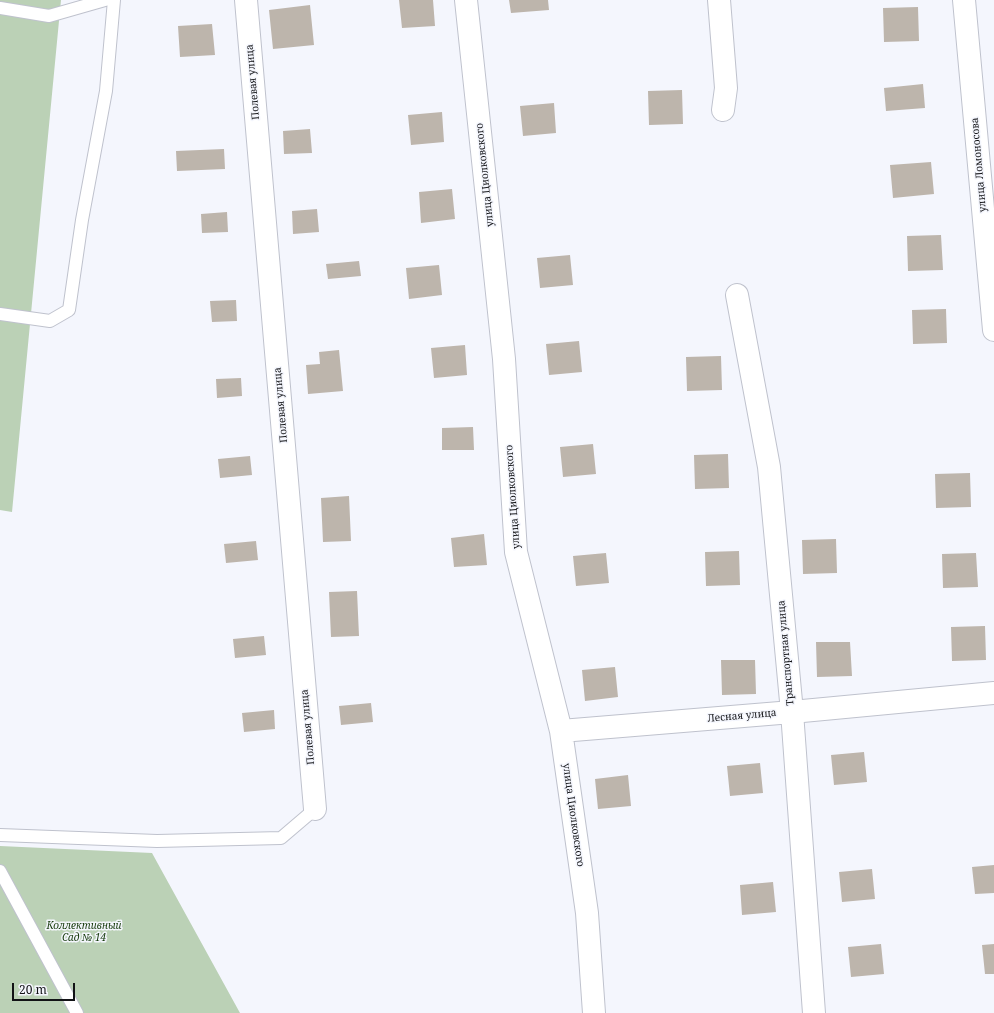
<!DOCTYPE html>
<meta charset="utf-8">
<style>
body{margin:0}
#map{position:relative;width:994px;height:1013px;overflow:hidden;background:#f4f6fd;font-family:"Noto Serif",serif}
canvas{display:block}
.scale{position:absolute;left:12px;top:983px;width:63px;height:18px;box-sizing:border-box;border:2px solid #121316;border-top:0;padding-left:5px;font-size:12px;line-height:14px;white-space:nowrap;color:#121316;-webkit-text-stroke:3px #f4f6fd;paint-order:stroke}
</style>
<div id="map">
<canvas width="994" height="1013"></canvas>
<div class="scale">20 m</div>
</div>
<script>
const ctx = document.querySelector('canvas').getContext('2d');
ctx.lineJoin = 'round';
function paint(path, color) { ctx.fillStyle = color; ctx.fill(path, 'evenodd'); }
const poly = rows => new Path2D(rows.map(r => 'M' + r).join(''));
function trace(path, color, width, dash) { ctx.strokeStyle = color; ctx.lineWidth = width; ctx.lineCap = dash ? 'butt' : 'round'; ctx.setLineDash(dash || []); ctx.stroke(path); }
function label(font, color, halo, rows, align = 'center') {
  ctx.font = font + ' "Noto Serif",serif'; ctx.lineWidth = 3; ctx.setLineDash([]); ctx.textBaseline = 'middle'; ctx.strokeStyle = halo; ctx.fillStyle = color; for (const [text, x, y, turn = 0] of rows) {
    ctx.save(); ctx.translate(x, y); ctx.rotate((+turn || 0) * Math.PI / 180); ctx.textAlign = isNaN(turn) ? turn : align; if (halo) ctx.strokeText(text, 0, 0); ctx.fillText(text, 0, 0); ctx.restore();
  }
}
paint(poly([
 [0,0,61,0,12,512,0,510],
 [0,846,152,853,240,1013,0,1013]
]), '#bbd1b6');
paint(poly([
 [399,0,433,0,435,26,402,28],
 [509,0,548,0,549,10,511,13],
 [310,5,314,45,273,49,269,10],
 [918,7,919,41,884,42,883,8],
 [212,24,215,55,180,57,178,26],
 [923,84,925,108,886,111,884,88],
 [682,90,683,124,649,125,648,91],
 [554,103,556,133,523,136,520,106],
 [442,112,444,142,411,145,408,115],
 [310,129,312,153,284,154,283,131],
 [224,149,225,169,177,171,176,151],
 [931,162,934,194,893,198,890,165],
 [452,189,455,219,421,223,419,192],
 [317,209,319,232,293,234,292,211],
 [227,212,228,232,202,233,201,214],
 [941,235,943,270,908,271,907,236],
 [570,255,573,285,540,288,537,258],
 [359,261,361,276,328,279,326,264],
 [439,265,442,295,409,299,406,268],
 [236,300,237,321,212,322,210,301],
 [946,309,947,343,913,344,912,310],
 [579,341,582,372,549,375,546,344],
 [465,345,467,375,434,378,431,348],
 [339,350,343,391,308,394,306,365,320,364,319,352],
 [721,356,722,390,687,391,686,357],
 [241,378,242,396,217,398,216,379],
 [473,427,474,450,442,450,442,428],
 [593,444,596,474,563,477,560,447],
 [728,454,729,488,695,489,694,455],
 [250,456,252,475,220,478,218,459],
 [970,473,971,507,936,508,935,474],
 [349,496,351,541,323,542,321,498],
 [484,534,487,565,454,567,451,538],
 [836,539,837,573,803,574,802,540],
 [256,541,258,560,226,563,224,544],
 [739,551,740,585,706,586,705,552],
 [606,553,609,583,576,586,573,556],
 [976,553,978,587,943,588,942,554],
 [357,591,359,636,331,637,329,592],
 [985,626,986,660,952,661,951,627],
 [264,636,266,655,235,658,233,639],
 [816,642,850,642,852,676,817,677],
 [721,660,755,660,756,694,722,695],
 [615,667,618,697,585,701,582,670],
 [371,703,373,722,341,725,339,706],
 [274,710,275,729,244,732,242,713],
 [864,752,867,782,834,785,831,755],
 [760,763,763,793,730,796,727,766],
 [628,775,631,806,598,809,595,779],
 [994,865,994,893,975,894,972,867],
 [872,869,875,899,842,902,839,872],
 [773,882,776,912,742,915,740,885],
 [881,944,884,974,851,977,848,947],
 [994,944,994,974,985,974,982,945]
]), '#bdb5ac');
const lane = poly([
 [0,8,49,16,105,0],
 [0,314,50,321,69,310,82,220,106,91,114,0],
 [0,835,157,841,281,838,315,809],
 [0,871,77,1013]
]);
const street = poly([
 [246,0,315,809],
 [466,0,504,359,516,552,561,731,587,913,594,1013],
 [719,0,726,88,723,110],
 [964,0,994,330],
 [737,295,769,467,792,712,814,1013],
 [561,731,792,712,994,693]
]);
trace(lane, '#bfc2cd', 14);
trace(street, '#bfc2cd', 24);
trace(lane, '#fff', 12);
trace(street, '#fff', 22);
label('10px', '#121316', '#f4f6fd', [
 ["Полевая улица",253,82,-95],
 ["улица Ломоносова",979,165,-95],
 ["улица Циолковского",485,175,-96],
 ["Полевая улица",281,405,-95],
 ["улица Циолковского",513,497,-94],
 ["Транспортная улица",786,653,-95],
 ["Лесная улица",742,716,-5],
 ["Полевая улица",308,727,-95],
 ["улица Циолковского",573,815,82]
]);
label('italic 10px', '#133809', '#f4f6fd', [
 ["Коллективный",84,926],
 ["Сад № 14",84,938]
]);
</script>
